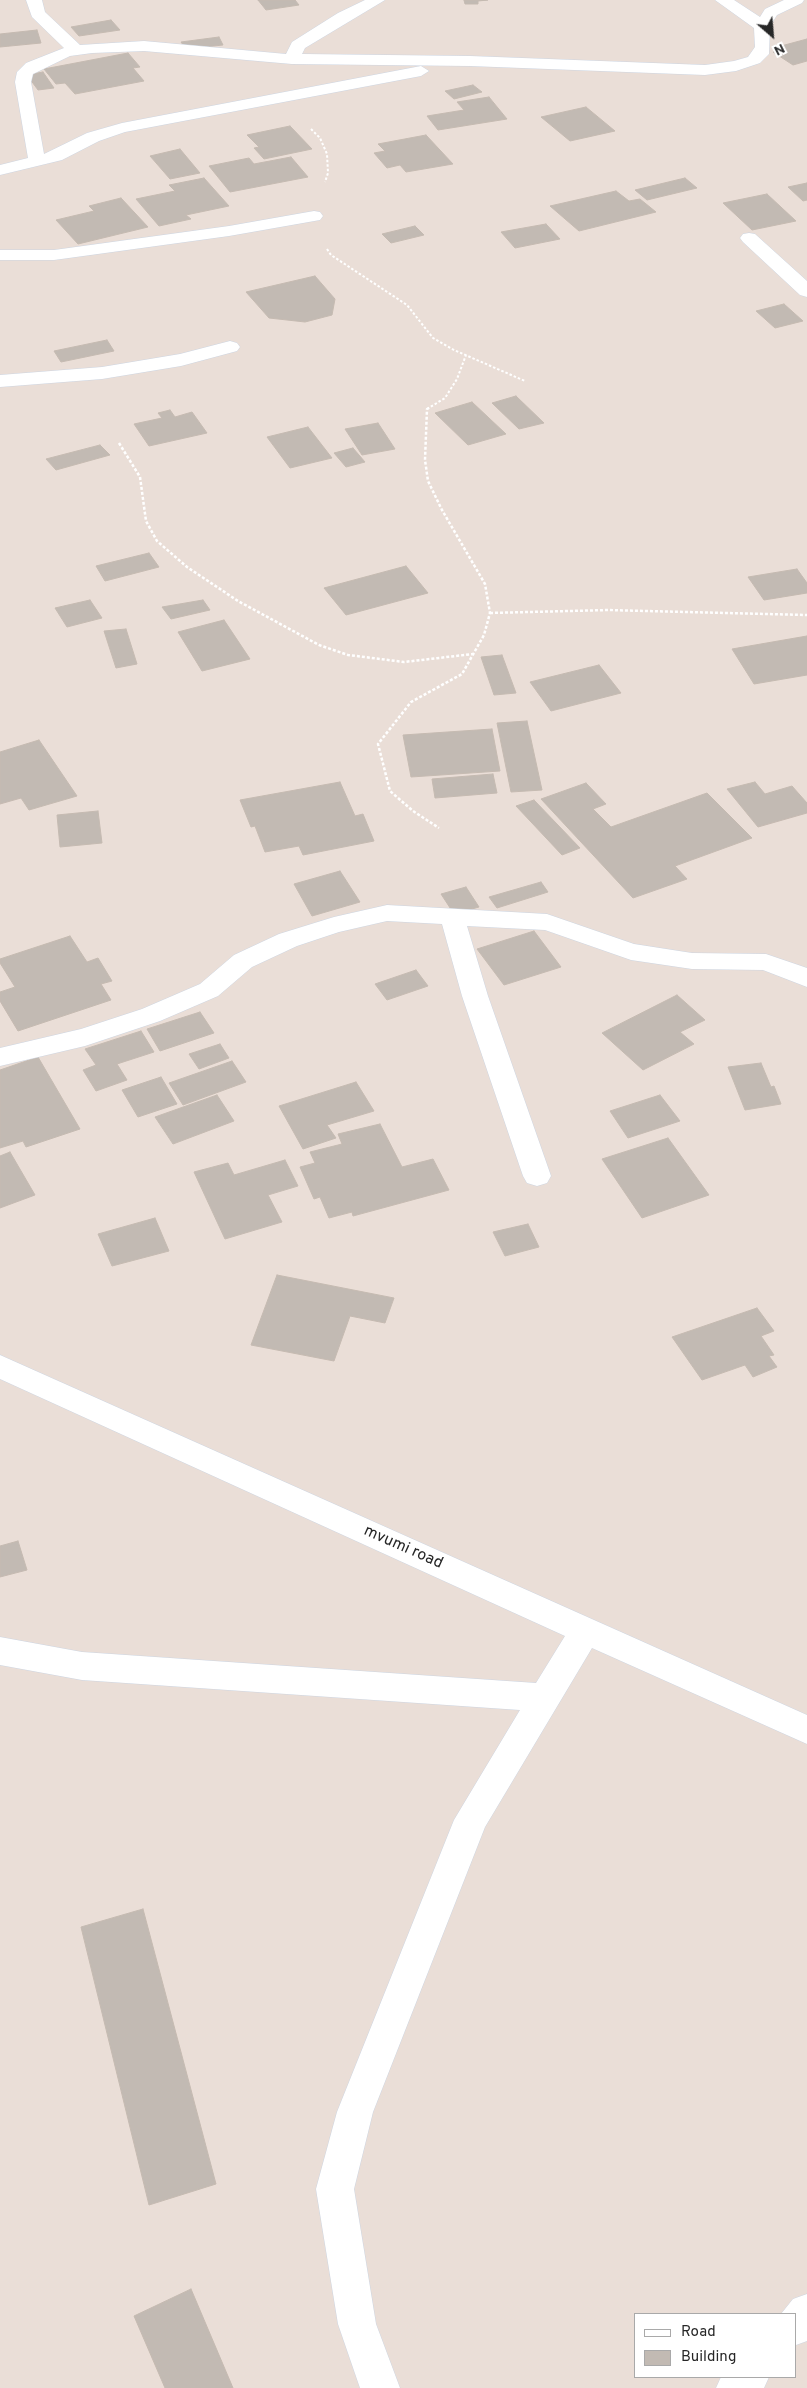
<!DOCTYPE html>
<style>
body{margin:0}
#map{position:relative;width:807px;height:2388px;overflow:hidden;background:#eaded7;font-family:Overpass,sans-serif}
canvas{display:block}
.legend{position:absolute;left:634px;top:2313px;width:162px;height:65px;box-sizing:border-box;background:#fff;border:1px solid #a9a9a9;margin:0;padding:6px 9px;list-style:none;font-size:15px;color:#272727}
.legend li{display:flex;align-items:center;gap:10px;height:25px}
.legend b{width:25px;border:1px solid #a9a9a9}
.north{position:absolute;left:747px;top:10px;width:50px;height:50px;-webkit-text-stroke:4px #fff;paint-order:stroke;rotate:153deg;font-size:14px;font-weight:700;line-height:20px;text-align:center;color:#272727}
.north::after{content:'';display:block;margin:auto;width:18px;height:22px;background:#272727;clip-path:polygon(50% 0,100% 100%,50% 72%,0 100%)}
</style>
<div id="map">
<canvas width="807" height="2388"></canvas>
<ul class="legend">
<li><b style="height:6px;background:#fff"></b>Road</li>
<li><b style="height:14px;background:#c2bab3"></b>Building</li>
</ul>
<div class="north">N</div>
</div>
<script>
const ctx = document.querySelector('canvas').getContext('2d');
ctx.lineJoin = 'round';
function paint(path, color) { ctx.fillStyle = color; ctx.fill(path, 'evenodd'); }
const poly = rows => new Path2D(rows.map(r => 'M' + r).join(''));
function trace(path, color, width, dash) { ctx.strokeStyle = color; ctx.lineWidth = width; ctx.lineCap = dash ? 'butt' : 'round'; ctx.setLineDash(dash || []); ctx.stroke(path); }
function label(font, color, halo, rows, align = 'center') {
  ctx.font = font + ' Overpass,sans-serif'; ctx.lineWidth = 4.5; ctx.setLineDash([]); ctx.textBaseline = 'middle'; ctx.strokeStyle = halo; ctx.fillStyle = color; for (const [text, x, y, turn = 0] of rows) {
    ctx.save(); ctx.translate(x, y); ctx.rotate((+turn || 0) * Math.PI / 180); ctx.textAlign = isNaN(turn) ? turn : align; if (halo) ctx.strokeText(text, 0, 0); ctx.fillText(text, 0, 0); ctx.restore();
  }
}
const building = poly([
 [258,0,295,0,299,5,266,10,258,0],
 [464,0,488,0,478,1,478,4,465,4,464,0],
 [111,20,120,30,79,36,71,27,111,20],
 [37,30,41,43,0,47,0,34,37,30],
 [219,37,223,45,186,49,181,42,219,37],
 [807,39,807,61,793,65,773,52,785,49,781,46,807,39],
 [128,53,140,67,133,68,144,81,75,94,65,83,56,84,44,69,128,53],
 [43,72,54,88,38,90,27,75,43,72],
 [473,85,482,92,454,99,445,91,473,85],
 [489,97,507,119,438,130,427,116,464,110,457,102,489,97],
 [586,107,615,131,570,141,541,117,586,107],
 [290,126,312,149,264,159,254,148,259,147,247,135,290,126],
 [426,135,453,164,406,172,400,165,387,168,374,153,385,151,378,144,426,135],
 [180,149,200,173,170,179,150,156,180,149],
 [291,157,308,177,230,192,209,166,249,158,254,164,291,157],
 [204,178,229,206,186,215,191,219,159,226,136,199,175,191,169,185,204,178],
 [685,178,697,188,647,200,635,190,685,178],
 [807,183,807,200,803,201,788,187,807,183],
 [616,191,629,201,640,199,656,212,579,231,550,206,616,191],
 [767,194,796,221,752,230,723,203,767,194],
 [121,198,148,227,78,244,56,220,94,211,89,206,121,198],
 [546,224,560,239,515,248,501,232,546,224],
 [415,226,424,235,391,243,382,234,415,226],
 [315,276,335,299,332,315,305,322,269,318,246,292,315,276],
 [784,304,803,321,775,328,756,311,784,304],
 [107,340,114,351,61,362,54,351,107,340],
 [516,396,544,423,519,429,492,403,516,396],
 [472,402,506,434,468,445,435,413,472,402],
 [170,410,175,417,192,412,207,433,149,446,134,424,162,418,158,413,170,410],
 [378,423,395,449,362,455,345,429,378,423],
 [308,427,332,458,290,468,267,437,308,427],
 [100,445,110,455,56,470,46,459,100,445],
 [353,448,365,462,346,467,334,453,353,448],
 [149,553,159,567,105,581,96,566,149,553],
 [406,566,428,593,346,615,324,588,406,566],
 [797,569,807,583,807,593,764,600,748,577,797,569],
 [90,600,102,618,67,627,55,608,90,600],
 [203,600,210,610,171,619,162,607,203,600],
 [224,620,250,659,202,671,178,632,224,620],
 [126,629,137,664,116,668,104,631,126,629],
 [807,636,807,675,754,684,732,649,807,636],
 [502,655,516,693,494,695,481,657,502,655],
 [599,665,621,693,551,711,530,682,599,665],
 [527,721,542,790,511,792,497,723,527,721],
 [492,729,500,771,411,777,403,735,492,729],
 [39,740,77,796,29,810,21,798,0,804,0,752,39,740],
 [493,774,497,793,435,798,432,779,493,774],
 [340,782,355,816,363,814,374,841,303,855,299,846,265,852,255,826,251,827,240,800,340,782],
 [755,782,765,794,792,786,807,803,807,813,758,827,727,789,755,782],
 [586,783,606,804,593,809,611,827,707,793,752,838,675,866,687,879,633,898,541,799,586,783],
 [534,800,580,848,562,855,516,806,534,800],
 [98,811,102,843,60,847,57,815,98,811],
 [340,871,360,902,312,916,294,884,340,871],
 [541,882,548,892,497,908,489,897,541,882],
 [466,887,479,907,454,914,441,894,466,887],
 [534,931,561,967,504,985,477,949,534,931],
 [70,936,87,962,98,958,112,981,101,984,111,1000,18,1031,0,1001,0,992,15,987,0,963,0,959,70,936],
 [416,970,428,986,387,1000,375,984,416,970],
 [677,995,705,1020,680,1032,694,1044,643,1070,602,1033,677,995],
 [200,1012,214,1033,160,1051,147,1029,200,1012],
 [141,1031,154,1052,117,1064,127,1080,96,1091,83,1070,96,1065,85,1049,141,1031],
 [220,1044,229,1058,199,1069,189,1054,220,1044],
 [38,1057,80,1129,26,1147,23,1141,0,1148,0,1070,38,1057],
 [232,1061,246,1082,183,1105,169,1083,232,1061],
 [761,1063,771,1087,774,1086,781,1104,745,1110,728,1067,761,1063],
 [161,1077,177,1104,138,1117,122,1090,161,1077],
 [356,1082,374,1111,327,1125,336,1138,303,1149,279,1106,356,1082],
 [217,1095,234,1121,173,1144,155,1117,217,1095],
 [660,1095,680,1121,628,1138,610,1111,660,1095],
 [380,1124,402,1167,433,1159,449,1190,353,1216,352,1212,329,1218,320,1197,314,1199,300,1167,315,1163,310,1152,342,1144,338,1134,380,1124],
 [668,1138,709,1195,642,1218,602,1159,668,1138],
 [10,1152,35,1195,0,1208,0,1156,10,1152],
 [285,1160,298,1186,268,1195,282,1222,225,1239,194,1172,228,1163,234,1175,285,1160],
 [155,1218,169,1251,112,1266,98,1234,155,1218],
 [528,1224,539,1247,505,1256,493,1232,528,1224],
 [277,1275,394,1298,385,1323,350,1316,334,1361,251,1345,277,1275],
 [757,1308,774,1331,761,1336,774,1355,769,1356,777,1367,753,1377,745,1365,702,1380,672,1337,757,1308],
 [18,1541,27,1570,0,1577,0,1546,18,1541],
 [143,1909,216,2184,149,2205,81,1927,143,1909],
 [191,2289,233,2388,165,2388,134,2316,191,2289]
]);
paint(building, '#c2bab3');
trace(building, '#c5bab1', 1);
const minor = poly([
 [26,0,42,0,45,12,80,45,144,41,286,54,292,42,338,13,365,0,385,0,305,48,302,54,470,56,705,65,734,61,748,57,755,47,754,28,715,0,734,0,760,17,765,9,784,0,804,0,802,3,777,15,770,26,769,54,760,63,736,71,705,75,470,66,292,64,144,51,92,53,70,56,33,74,31,82,44,154,87,133,122,123,421,66,429,71,421,76,125,132,99,141,62,160,0,175,0,165,28,158,15,82,17,72,26,63,64,48,32,17,26,0],
 [314,211,320,212,323,216,320,220,229,236,54,260,0,260,0,250,54,250,229,226,314,211],
 [749,233,755,234,807,281,807,297,800,295,743,242,740,238,743,234,749,233],
 [230,341,237,343,240,347,237,351,181,366,102,379,0,387,0,375,102,367,180,354,230,341],
 [387,905,547,914,634,944,692,953,766,954,807,968,807,987,763,970,692,969,631,960,545,930,467,926,488,996,551,1176,547,1183,537,1186,527,1183,523,1176,462,996,442,924,387,921,339,932,297,946,252,967,218,996,160,1021,85,1046,0,1066,0,1048,81,1029,142,1009,200,984,234,955,279,934,334,917,387,905],
 [0,1355,807,1715,807,1744,592,1648,485,1827,373,2112,354,2189,376,2324,400,2388,360,2388,338,2324,316,2189,337,2112,454,1820,520,1710,82,1680,0,1665,0,1637,82,1652,536,1683,565,1636,0,1379,0,1355],
 [807,2294,807,2341,796,2345,796,2314,781,2314,793,2299,807,2294],
 [721,2377,769,2377,764,2388,716,2388,721,2377]
]);
trace(minor, '#cdd5e1', 1);
trace(poly([
 [311,129,320,138,327,154,328,173,325,182],
 [327,249,331,255,407,305,433,338,454,350,525,381],
 [427,409,445,398,457,379,466,355]
]), '#fff', 2, [2.5, 2]);
trace(poly([
 [429,408,427,409,425,460,428,481,442,510,485,584,490,613,484,635,462,674,411,702,378,744,390,791,413,811,439,828],
 [119,443,140,477,146,521,157,541,187,567,238,601,319,645,348,655,404,662,473,654],
 [490,613,608,610,807,615]
]), '#fff', 2.5, [3, 2]);
paint(minor, '#fff');
label('16px', '#272727', '#fff', [
 ["mvumi road",403,1548,24]
]);
</script>
